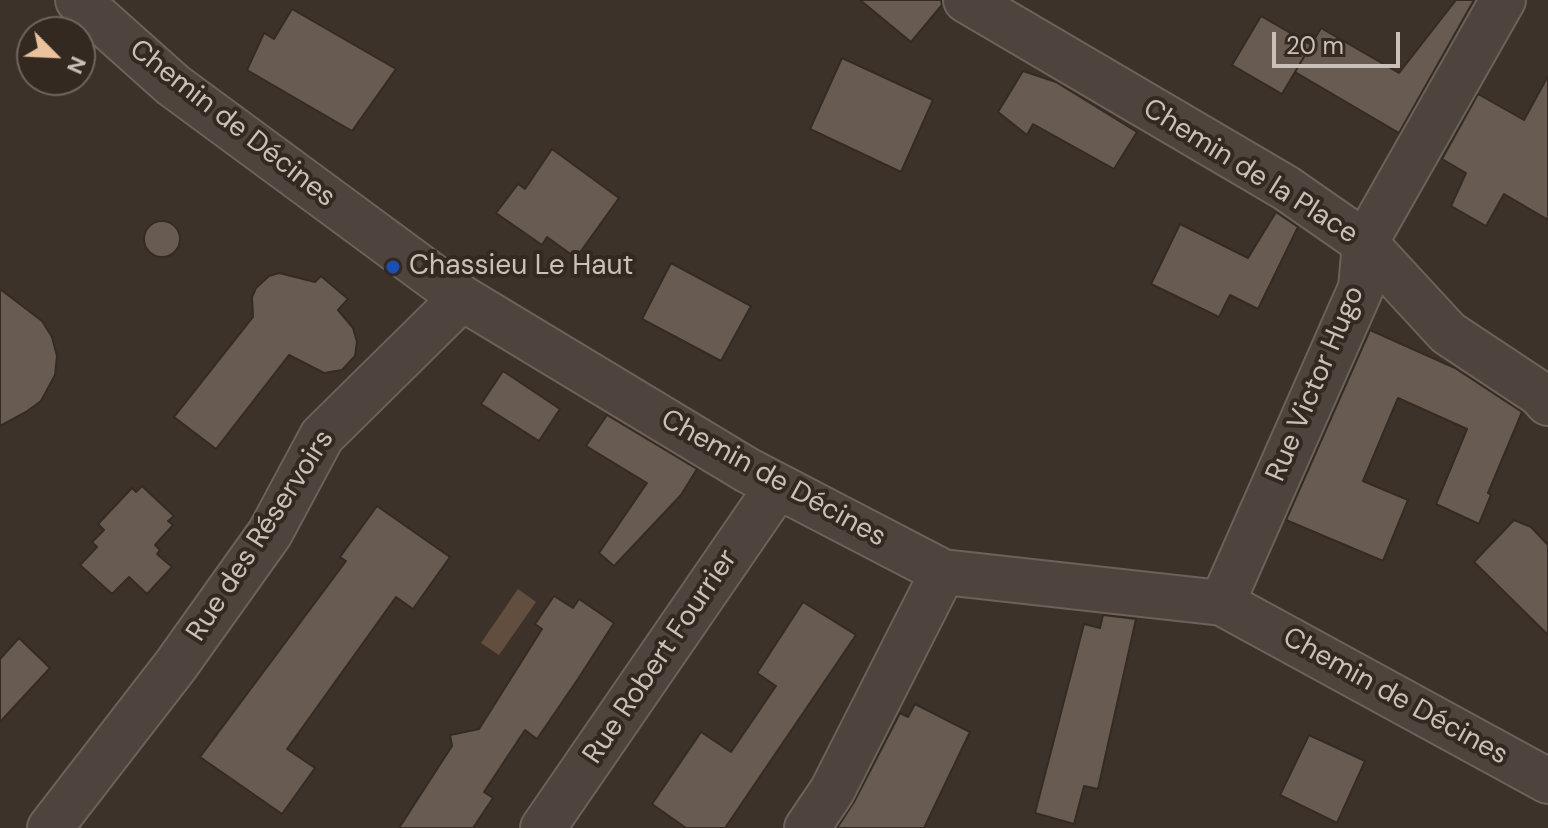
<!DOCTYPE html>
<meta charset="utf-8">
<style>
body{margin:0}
#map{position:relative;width:1548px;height:828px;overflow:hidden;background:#3d3229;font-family:"DM Sans",sans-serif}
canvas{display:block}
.north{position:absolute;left:16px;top:16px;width:80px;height:80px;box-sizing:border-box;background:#332921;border:2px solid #6f655e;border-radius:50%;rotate:114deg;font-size:22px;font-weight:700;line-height:32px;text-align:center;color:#c8c0b9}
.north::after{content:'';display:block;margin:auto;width:28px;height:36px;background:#ebc29b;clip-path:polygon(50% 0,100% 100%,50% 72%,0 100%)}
.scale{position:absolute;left:1272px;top:32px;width:128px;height:36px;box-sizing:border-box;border:4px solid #c8c0b9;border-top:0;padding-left:10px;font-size:24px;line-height:28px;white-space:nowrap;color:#c8c0b9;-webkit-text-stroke:6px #332921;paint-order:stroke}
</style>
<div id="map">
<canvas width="1548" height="828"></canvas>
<div class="north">N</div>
<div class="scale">20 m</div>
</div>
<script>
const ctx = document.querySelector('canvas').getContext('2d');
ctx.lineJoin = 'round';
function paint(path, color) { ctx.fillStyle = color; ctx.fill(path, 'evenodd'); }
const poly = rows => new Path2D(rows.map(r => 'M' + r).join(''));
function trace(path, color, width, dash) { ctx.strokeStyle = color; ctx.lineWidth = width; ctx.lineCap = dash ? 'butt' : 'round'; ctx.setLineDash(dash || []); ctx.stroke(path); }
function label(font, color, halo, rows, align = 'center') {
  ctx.font = font + ' "DM Sans",sans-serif'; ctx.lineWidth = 8; ctx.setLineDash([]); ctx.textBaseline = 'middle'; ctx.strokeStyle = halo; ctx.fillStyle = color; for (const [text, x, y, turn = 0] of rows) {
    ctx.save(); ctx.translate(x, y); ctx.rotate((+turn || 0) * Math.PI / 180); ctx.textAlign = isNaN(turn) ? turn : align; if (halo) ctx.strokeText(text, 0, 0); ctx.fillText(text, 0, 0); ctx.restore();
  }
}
paint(poly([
 [518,589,536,602,499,655,481,643]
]), '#624e3f');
const building = poly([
 [860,0,941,0,942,5,911,42,860,0],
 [1456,0,1474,0,1399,133,1295,72,1321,28,1399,73,1456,0],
 [292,9,396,69,352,131,247,70,264,33,274,39,292,9],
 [1261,16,1311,45,1282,94,1232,65,1261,16],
 [842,58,933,100,901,172,810,129,842,58],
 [1023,71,1056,82,1137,132,1114,169,1033,124,1027,135,998,112,1023,71],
 [1548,76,1548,220,1504,194,1486,226,1451,206,1466,173,1442,159,1478,94,1524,120,1548,76],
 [552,149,619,198,576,258,547,237,542,245,496,213,518,184,525,189,552,149],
 [1276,212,1298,227,1258,309,1230,295,1219,317,1151,284,1180,224,1248,258,1276,212],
 '144 239a18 18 0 1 1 36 0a18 18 0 1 1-36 0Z',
 [671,263,751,306,721,361,642,319,671,263],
 [279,273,315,282,321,276,348,299,338,310,353,328,357,342,355,356,342,370,324,373,289,355,216,449,174,417,253,317,252,297,256,288,269,276,279,273],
 [0,289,42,321,52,337,57,356,55,375,41,401,26,412,0,426,0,289],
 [1370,330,1455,368,1522,412,1488,493,1491,495,1479,524,1436,504,1467,429,1398,398,1363,481,1408,500,1383,561,1286,520,1370,330],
 [503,371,560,409,539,441,481,404,503,371],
 [607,415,697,469,681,495,614,566,599,553,647,483,586,446,607,415],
 [142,486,174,516,168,521,173,525,155,545,160,550,157,554,172,567,147,594,129,577,112,594,80,565,97,547,92,542,104,530,98,524,132,488,136,492,142,486],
 [377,506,450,557,413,609,396,597,287,749,315,768,282,814,200,757,346,561,340,557,377,506],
 [1514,520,1531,527,1548,545,1548,635,1474,562,1514,520],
 [554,596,573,608,579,599,614,623,578,679,537,739,525,730,484,792,493,798,473,828,399,828,452,746,450,735,479,729,542,629,535,624,554,596],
 [803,602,856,635,725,828,686,828,652,804,701,732,731,752,776,686,757,673,803,602],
 [1103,615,1136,619,1098,789,1084,786,1074,824,1035,813,1084,624,1100,628,1103,615],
 [19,638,50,668,0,722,0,659,19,638],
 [915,704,970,732,924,828,837,828,854,802,900,713,908,717,915,704],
 [1309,735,1365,761,1337,823,1280,795,1309,735]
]);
paint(building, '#685c52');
trace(building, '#352b23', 2);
const minor = poly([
 [78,0,173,85,462,298,747,470,943,572,1222,603,1548,781],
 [966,0,1286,188,1365,243,1448,333,1540,394,1548,403],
 [1222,603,1361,288,1365,243,1503,0],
 [50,828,176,665,270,533,322,436,462,298],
 [543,828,778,486],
 [807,828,832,791,943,572]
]);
trace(minor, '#6b625a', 48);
trace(minor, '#4e443d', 44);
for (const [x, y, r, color] of [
 [393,267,8,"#1a4fb4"]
]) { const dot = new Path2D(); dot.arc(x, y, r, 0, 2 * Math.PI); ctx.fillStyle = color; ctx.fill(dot); trace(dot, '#332921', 3); }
label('28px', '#c8c0b9', '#332921', [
 ["Chemin de Décines",232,124,38],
 ["Chemin de la Place",1250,172,32],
 ["Rue Victor Hugo",1316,384,-67],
 ["Chemin de Décines",773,479,29],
 ["Rue des Réservoirs",261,536,-57],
 ["Rue Robert Fourrier",661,657,-56],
 ["Chemin de Décines",1395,697,29]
]);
label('28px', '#c8c0b9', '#332921', [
 ["Chassieu Le Haut",409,267]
], 'left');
</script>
